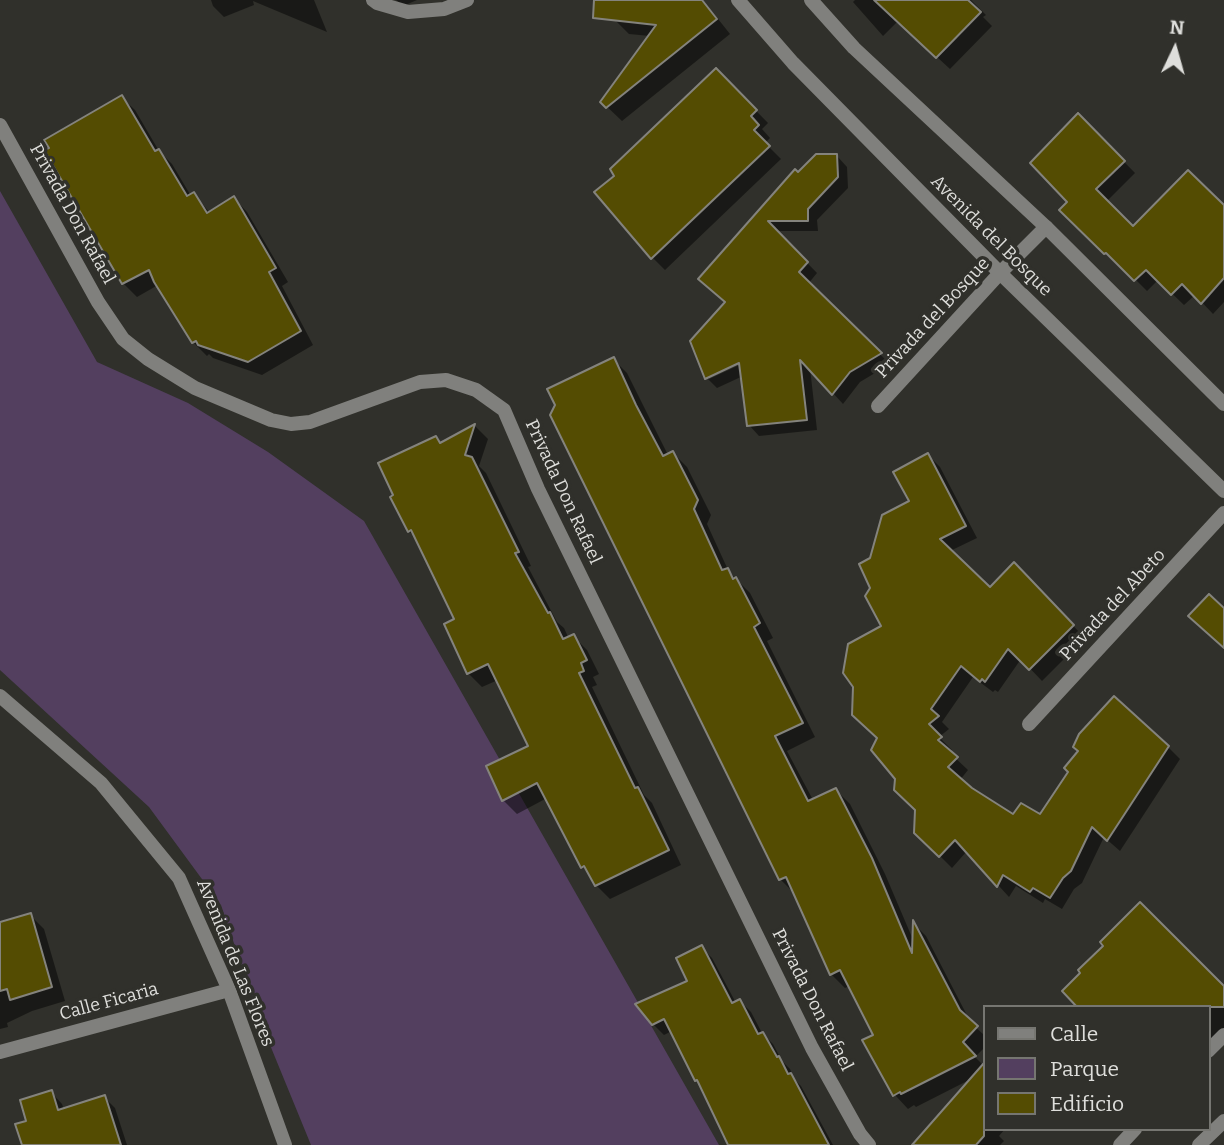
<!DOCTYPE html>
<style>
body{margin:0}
#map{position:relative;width:1224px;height:1145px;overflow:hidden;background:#30302b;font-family:Bitter,serif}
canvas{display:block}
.legend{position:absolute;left:983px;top:1005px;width:228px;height:126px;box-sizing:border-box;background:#30302b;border:2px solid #767671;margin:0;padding:9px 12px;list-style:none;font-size:21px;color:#dededb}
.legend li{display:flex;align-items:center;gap:14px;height:35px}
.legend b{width:35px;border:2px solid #767671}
.north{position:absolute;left:1140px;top:14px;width:70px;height:70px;-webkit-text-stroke:5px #30302b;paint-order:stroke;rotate:5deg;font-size:19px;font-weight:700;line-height:28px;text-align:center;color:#dededb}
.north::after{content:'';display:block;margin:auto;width:24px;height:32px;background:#dededb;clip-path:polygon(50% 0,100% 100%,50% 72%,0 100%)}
</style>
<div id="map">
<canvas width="1224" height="1145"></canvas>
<ul class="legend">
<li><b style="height:9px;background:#80807d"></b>Calle</li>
<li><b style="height:19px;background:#533f5f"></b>Parque</li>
<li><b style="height:19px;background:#544c02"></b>Edificio</li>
</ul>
<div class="north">N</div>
</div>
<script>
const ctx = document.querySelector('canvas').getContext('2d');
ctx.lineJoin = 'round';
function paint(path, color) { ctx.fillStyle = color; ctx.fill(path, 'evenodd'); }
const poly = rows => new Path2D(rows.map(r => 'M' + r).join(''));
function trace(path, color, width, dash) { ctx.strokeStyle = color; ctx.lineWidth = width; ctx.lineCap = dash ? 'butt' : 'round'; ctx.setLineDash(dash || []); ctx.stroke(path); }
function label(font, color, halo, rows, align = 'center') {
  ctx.font = font + ' Bitter,serif'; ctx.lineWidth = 7; ctx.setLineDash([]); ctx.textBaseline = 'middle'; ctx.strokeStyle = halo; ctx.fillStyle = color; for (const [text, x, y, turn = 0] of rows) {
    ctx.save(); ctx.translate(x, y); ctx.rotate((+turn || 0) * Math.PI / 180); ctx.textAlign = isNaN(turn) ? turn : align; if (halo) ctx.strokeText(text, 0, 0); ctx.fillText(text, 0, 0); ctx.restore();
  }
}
paint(poly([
 [0,191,97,362,188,403,268,452,364,521,719,1145,311,1145,261,1023,221,905,149,807,0,670]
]), '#533f5f');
paint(poly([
 [211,0,314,0,327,32,253,1,254,5,224,17,213,6],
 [396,0,417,0,403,6],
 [617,0,703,0,730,34,622,121,602,102,650,36,629,34,615,20],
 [855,0,971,0,986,15,983,17,992,26,950,69,898,21,883,36,853,2],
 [716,70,768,123,762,129,770,138,765,143,781,159,665,270,652,257],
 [121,97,135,110,159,151,172,164,191,196,194,194,210,213,234,198,247,212,288,282,282,286,313,345,262,375,213,358,209,354,207,356,193,342,158,285,137,297,123,283],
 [1078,115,1135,173,1106,202,1133,228,1224,208,1224,302,1213,314,1195,295,1184,305,1158,280,1147,291,1119,263,1117,265,1061,210,1070,202],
 [837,156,847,167,848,188,817,220,818,231,776,231,817,273,808,284,890,364,860,382,843,404,810,368,817,430,759,436,749,425,743,376,717,388,707,378,726,303,711,290,798,175],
 [746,358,748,361,709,379,709,375],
 [613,359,627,373,668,455,673,453,687,467,711,515,707,524,729,572,750,593,773,638,767,641,815,737,787,751,813,800,836,790,850,804,885,874,914,942,914,924,926,936,971,1023,984,1035,984,1048,975,1057,984,1066,984,1129,1005,1129,999,1136,1004,1141,1000,1145,929,1145,973,1078,916,1107,914,1105,908,1109,895,1095,875,1035,850,986,845,988,831,974,794,893,780,879],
 [475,426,488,439,479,466,486,473,531,566,528,567,557,622,564,628,569,639,573,636,587,650,599,674,593,677,597,685,592,687,644,795,652,803,681,865,610,899,596,885,591,876,582,866,547,798,517,814,503,800,530,747,498,680,482,687,468,673,457,620,418,540,409,531,436,438,442,444],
 [464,450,468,450,463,464],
 [928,455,940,467,977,538,950,551,990,589,1014,565,1085,638,1042,681,1021,659,998,692,995,690,993,692,973,677,942,722,949,729,939,737,952,750,950,753,968,770,960,780,971,790,1014,816,1040,817,1168,747,1180,759,1120,851,1104,837,1082,883,1074,889,1062,909,1045,899,1043,903,1016,886,1009,897,967,851,952,868,916,832,916,810,897,778,879,738,883,627,872,589,871,559,911,502],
 [30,915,44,929,65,1001,32,1011,7,1023,8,1027,0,1029,0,924],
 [702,948,712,958,736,1003,740,1001,751,1012,762,1033,773,1044,782,1061,790,1069,795,1080,801,1086,833,1145,730,1145,700,1084,696,1080,672,1031,664,1035,653,1024,689,982],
 [1083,973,1224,988,1224,1028,1208,1045,1208,1007],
 [51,1092,62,1104,64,1110,104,1097,115,1108,127,1145,23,1145,28,1122]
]), '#0007');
const building = poly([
 [594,0,702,0,717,19,606,108,600,102,656,25,593,18,594,0],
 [874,0,968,0,981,12,936,58,874,0],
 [716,68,757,110,751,116,759,125,754,130,770,146,651,259,594,192,614,176,610,169,716,68],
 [122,95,155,151,159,149,187,196,194,192,207,213,234,196,276,268,269,272,301,331,248,362,198,345,196,341,192,343,154,282,149,270,122,284,44,150,49,148,44,140,122,95],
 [1078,113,1125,161,1096,189,1133,226,1188,170,1224,205,1224,278,1201,304,1182,284,1171,295,1146,270,1134,281,1106,253,1104,254,1059,210,1067,202,1030,163,1078,113],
 [816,154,837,154,838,177,808,209,808,221,768,221,808,262,799,272,882,353,850,372,832,395,800,360,807,420,747,426,739,363,705,379,690,341,725,302,698,279,795,169,798,172,816,154],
 [614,357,636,405,663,456,673,451,698,500,694,509,722,570,728,568,733,579,736,577,760,623,754,627,803,723,775,736,808,801,836,788,872,858,912,953,913,920,960,1010,978,1026,963,1042,976,1056,901,1094,900,1092,893,1096,862,1040,873,1035,840,970,830,975,786,877,779,880,550,415,555,405,547,389,614,357],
 [475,424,465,455,472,457,519,552,515,553,548,613,550,612,563,639,574,634,587,660,581,663,584,671,579,673,635,788,638,787,669,850,595,886,584,866,581,868,537,783,502,801,486,766,528,746,488,664,467,674,444,624,454,619,411,530,408,532,390,497,393,495,378,463,436,436,440,443,475,424],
 [928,453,966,526,940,539,990,587,1014,562,1074,625,1029,670,1008,649,985,682,982,679,980,682,961,666,931,709,939,716,929,724,942,737,938,740,958,757,948,767,972,788,1013,814,1021,803,1040,814,1068,772,1064,768,1078,751,1073,747,1079,734,1114,696,1169,746,1107,841,1092,827,1071,871,1063,878,1050,898,1033,888,1030,892,1003,875,997,887,955,840,939,857,914,833,915,810,894,790,895,779,871,750,877,738,852,715,853,687,843,673,848,644,881,626,865,596,870,588,859,564,870,558,882,515,909,501,893,472,928,453],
 [1209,594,1224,608,1224,648,1188,616,1209,594],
 [1140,902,1224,986,1224,1007,1077,1007,1062,991,1080,973,1078,970,1103,946,1100,942,1140,902],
 [31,913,52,987,10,1000,7,989,0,991,0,922,31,913],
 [702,945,732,1003,740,999,758,1034,763,1032,777,1057,779,1056,788,1074,791,1073,829,1145,728,1145,697,1080,695,1081,664,1019,652,1025,635,1004,687,981,676,958,702,945],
 [984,1063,984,1136,976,1145,912,1145,984,1063],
 [52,1090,58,1110,105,1095,121,1145,22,1145,15,1124,26,1121,20,1100,52,1090]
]);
paint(building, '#544c02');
trace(building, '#84837d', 2);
trace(poly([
 [373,0,377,3,408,12,444,9,467,0],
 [0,125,98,302,123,339,148,359,195,388,271,420,291,424,310,422,420,382,446,380,476,390,504,410,538,489,812,1048,860,1134,869,1145],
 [878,406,1000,273,1046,227],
 [0,696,101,783,179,878,229,990,285,1145],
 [1029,724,1224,513],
 [0,1052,229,990]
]), '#80807d', 14);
trace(poly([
 [738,0,793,63,1000,273,1224,491],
 [811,0,854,48,1046,227,1224,404],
 [1208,1051,1224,1035],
 [1120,1145,1135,1129],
 [1199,1145,1224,1121]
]), '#80807d', 14);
label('18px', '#dededb', '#30302b', [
 ["Privada Don Rafael",72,214,61],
 ["Avenida del Bosque",991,236,45],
 ["Privada del Bosque",933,318,-47],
 ["Privada Don Rafael",563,492,65],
 ["Privada del Abeto",1113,605,-47],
 ["Avenida de Las Flores",235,963,68],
 ["Privada Don Rafael",812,1000,63],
 ["Calle Ficaria",109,1002,-15]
]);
</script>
